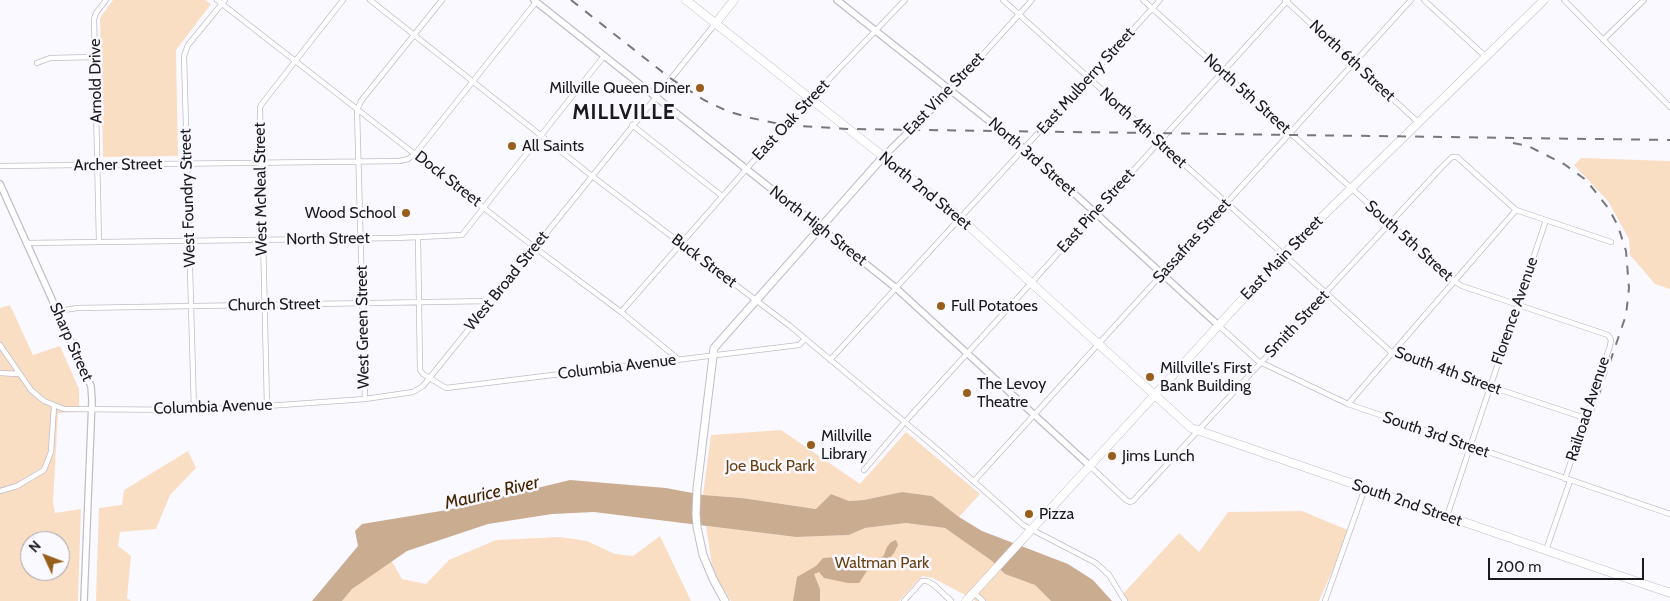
<!DOCTYPE html>
<style>
body{margin:0}
#map{position:relative;width:1670px;height:601px;overflow:hidden;background:#faf9ff;font-family:Cabin,sans-serif}
canvas{display:block}
.north{position:absolute;left:20px;top:531px;width:50px;height:50px;box-sizing:border-box;background:#faf9ff;border:1px solid #a1a0a5;border-radius:50%;rotate:313deg;font-size:14px;font-weight:700;line-height:20px;text-align:center;color:#1b1a1f}
.north::after{content:'';display:block;margin:auto;width:18px;height:22px;background:#985f1c;clip-path:polygon(50% 0,100% 100%,50% 72%,0 100%)}
.scale{position:absolute;left:1488px;top:558px;width:156px;height:22px;box-sizing:border-box;border:2px solid #1b1a1f;border-top:0;padding-left:6px;font-size:15px;line-height:18px;white-space:nowrap;color:#1b1a1f;-webkit-text-stroke:4px #faf9ff;paint-order:stroke}
</style>
<div id="map">
<canvas width="1670" height="601"></canvas>
<div class="north">N</div>
<div class="scale">200 m</div>
</div>
<script>
const ctx = document.querySelector('canvas').getContext('2d');
ctx.lineJoin = 'round';
function paint(path, color) { ctx.fillStyle = color; ctx.fill(path, 'evenodd'); }
const poly = rows => new Path2D(rows.map(r => 'M' + r).join(''));
function trace(path, color, width, dash) { ctx.strokeStyle = color; ctx.lineWidth = width; ctx.lineCap = dash ? 'butt' : 'round'; ctx.setLineDash(dash || []); ctx.stroke(path); }
function label(font, color, halo, rows, align = 'center') {
  ctx.font = font + ' Cabin,sans-serif'; ctx.lineWidth = 5; ctx.setLineDash([]); ctx.textBaseline = 'middle'; ctx.strokeStyle = halo; ctx.fillStyle = color; for (const [text, x, y, turn = 0] of rows) {
    ctx.save(); ctx.translate(x, y); ctx.rotate((+turn || 0) * Math.PI / 180); ctx.textAlign = isNaN(turn) ? turn : align; if (halo) ctx.strokeText(text, 0, 0); ctx.fillText(text, 0, 0); ctx.restore();
  }
}
paint(poly([
 [113,0,205,0,211,4,176,50,178,156,103,157,100,18],
 [1581,158,1670,161,1670,289,1655,284,1630,255,1629,239,1608,201,1574,165],
 [10,305,33,355,60,346,79,389,79,412,58,413,53,502,55,513,81,509,78,601,0,601,0,308],
 [30,541,60,541,60,571,30,571],
 [781,430,860,484,906,432,980,494,959,517,932,496,902,492,864,500,849,501,831,494,817,509,742,498,703,495,711,435],
 [188,451,196,468,170,495,156,529,120,532,118,546,131,556,127,598,131,601,96,601,99,508,122,505,124,490],
 [1302,511,1350,531,1319,601,1125,601,1122,595,1179,533,1199,552,1228,512],
 [906,523,945,528,992,561,1035,585,1051,601,976,601,933,578,922,576,899,601,731,601,717,578,712,565,706,526,796,537,849,535,865,528],
 [660,536,691,601,342,601,352,589,391,560,402,579,426,584,449,560,496,540,560,537,587,541,615,554,633,556]
]), '#fadec4');
paint(poly([
 [570,480,666,488,703,495,742,498,816,509,831,494,849,501,864,500,902,492,932,496,959,517,982,531,1068,564,1093,580,1112,601,1051,601,1035,585,1005,574,992,561,945,528,906,523,865,528,849,535,796,537,594,512,552,514,488,524,407,551,352,589,342,601,312,601,358,546,355,531,362,524,447,510],
 [896,540,898,545,894,553,883,565,867,571,859,583,848,583,824,578,819,572,814,574,820,589,820,601,793,601,797,577,816,566,823,558,837,557,878,561,884,555,887,547,891,542]
]), '#caac90');
const minor = poly([
 [217,0,534,247,621,312,678,359],
 [370,0,592,176,790,326,943,454,1023,525,1096,563,1109,575,1125,601],
 [1003,0,1390,351,1399,356,1585,418],
 [1143,0,1454,281,1462,286,1608,335,1611,340,1610,346,1565,479],
 [1285,0,1419,123],
 [1424,0,1486,57],
 [1564,0,1670,107],
 [1603,40,1644,0],
 [37,63,50,58,95,57],
 [951,90,1032,0],
 [632,125,722,196],
 [0,166,400,161,408,159,415,154,536,2],
 [418,237,420,370,423,374,446,388,799,345,805,339],
 [99,242,94,19,96,13,106,0],
 [27,243,396,238,462,235,604,56],
 [58,311,77,308,490,301],
 [621,312,785,125,905,0],
 [1218,325,1258,361,1348,404,1670,514],
 [0,345,31,390,44,401,64,409,194,410,267,406,365,399,413,392,423,386,715,24],
 [830,360,1160,0],
 [0,373,19,374],
 [365,399,357,110,361,101,442,0],
 [1348,404,1516,210],
 [267,406,260,108,261,105,343,0],
 [194,410,184,56,188,45,225,0],
 [1090,466,1126,500,1130,502,1133,501,1440,169,1452,157,1457,157,1516,210,1611,242],
 [864,470,904,423,1288,0],
 [974,481,1411,0],
 [0,491,17,486,44,470,51,452,54,406],
 [1447,516,1546,220],
 [1546,550,1570,481],
 [974,593,983,601],
 [904,601,922,581,927,581,934,585,951,601],
 [1325,601,1365,488]
]);
const tertiary = poly([
 [534,0,896,288,1090,466],
 [837,0,1032,155,1218,325],
 [883,157,951,90],
 [0,184,91,386,92,400,84,601]
]);
const secondary = poly([
 [725,601,713,579,703,555,697,527,696,514,697,488,714,348,883,157]
]);
const primary = poly([
 [686,0,952,211,1191,428,1670,593],
 [715,24,734,0]
]);
const trunk = poly([
 [966,601,1283,255,1544,0]
]);
trace(minor, '#c1bccb', 6);
trace(tertiary, '#c1bccb', 8);
trace(secondary, '#c1bccb', 9);
trace(primary, '#c1bccb', 9);
trace(trunk, '#c1bccb', 9);
trace(minor, '#fff', 4.5);
trace(tertiary, '#fff', 5.5);
trace(secondary, '#fff', 7);
trace(primary, '#fff', 8);
trace(trunk, '#fff', 8);
trace(poly([
 [571,0,670,78,704,100,727,111,751,118,785,125,848,129,1670,140],
 [1513,143,1528,146,1564,164,1586,180,1609,209,1618,226,1626,251,1629,288,1626,315,1577,459]
]), '#78777d', 2, [9, 9]);
for (const [x, y, r, color] of [
 [700,88,5,"#985f1c"],
 [512,146,5,"#985f1c"],
 [406,213,5,"#985f1c"],
 [941,306,5,"#985f1c"],
 [1150,377,5,"#985f1c"],
 [967,393,5,"#985f1c"],
 [811,445,5,"#985f1c"],
 [1112,456,5,"#985f1c"],
 [1029,514,5,"#985f1c"]
]) { const dot = new Path2D(); dot.arc(x, y, r, 0, 2 * Math.PI); ctx.fillStyle = color; ctx.fill(dot); trace(dot, '#faf9ff', 2); }
label('16px', '#1b1a1f', '#faf9ff', [
 ["North 6th Street",1352,61,43],
 ["Arnold Drive",96,81,-91],
 ["East Mulberry Street",1086,81,-48],
 ["East Vine Street",944,94,-46],
 ["North 5th Street",1247,94,42],
 ["East Oak Street",791,120,-47],
 ["North 4th Street",1143,128,42],
 ["North 3rd Street",1032,157,41],
 ["Archer Street",118,165,-1],
 ["Dock Street",448,179,38],
 ["West McNeal Street",261,189,-91],
 ["North 2nd Street",925,191,39],
 ["West Foundry Street",188,198,-92],
 ["East Pine Street",1096,211,-48],
 ["North High Street",818,226,38],
 ["North Street",328,239,-1],
 ["Sassafras Street",1192,241,-48],
 ["South 5th Street",1409,241,42],
 ["East Main Street",1282,258,-46],
 ["Buck Street",704,261,37],
 ["West Broad Street",507,281,-51],
 ["Church Street",274,305,-1],
 ["Florence Avenue",1515,311,-71],
 ["Smith Street",1297,324,-47],
 ["West Green Street",363,327,-91],
 ["Sharp Street",71,342,66],
 ["Columbia Avenue",617,367,-7],
 ["South 4th Street",1448,371,20],
 ["Columbia Avenue",213,407,-2],
 ["Railroad Avenue",1588,409,-72],
 ["South 3rd Street",1436,435,19],
 ["South 2nd Street",1407,503,19]
]);
label('16px', '#1b1a1f', '#faf9ff', [
 ["Millville Queen Diner",690,88,"right"],
 ["All Saints",522,146],
 ["Wood School",396,213,"right"],
 ["Full Potatoes",951,306],
 ["Millville's First",1160,368],
 ["Bank Building",1160,386],
 ["The Levoy",977,384],
 ["Theatre",977,402],
 ["Millville",821,436],
 ["Library",821,454],
 ["Jims Lunch",1122,456],
 ["Pizza",1039,514]
], 'left');
label('16px', '#6a4112', '#faf9ff', [
 ["Joe Buck Park",770,466],
 ["Waltman Park",882,563]
]);
label('italic 18px', '#442501', '#faf9ff', [
 ["Maurice River",492,493,-13]
]);
ctx.letterSpacing = '1px';
label('bold 21px', '#1b1a1f', '#faf9ff', [
 ["MILLVILLE",624,113]
]);
ctx.letterSpacing = '0px';
</script>
